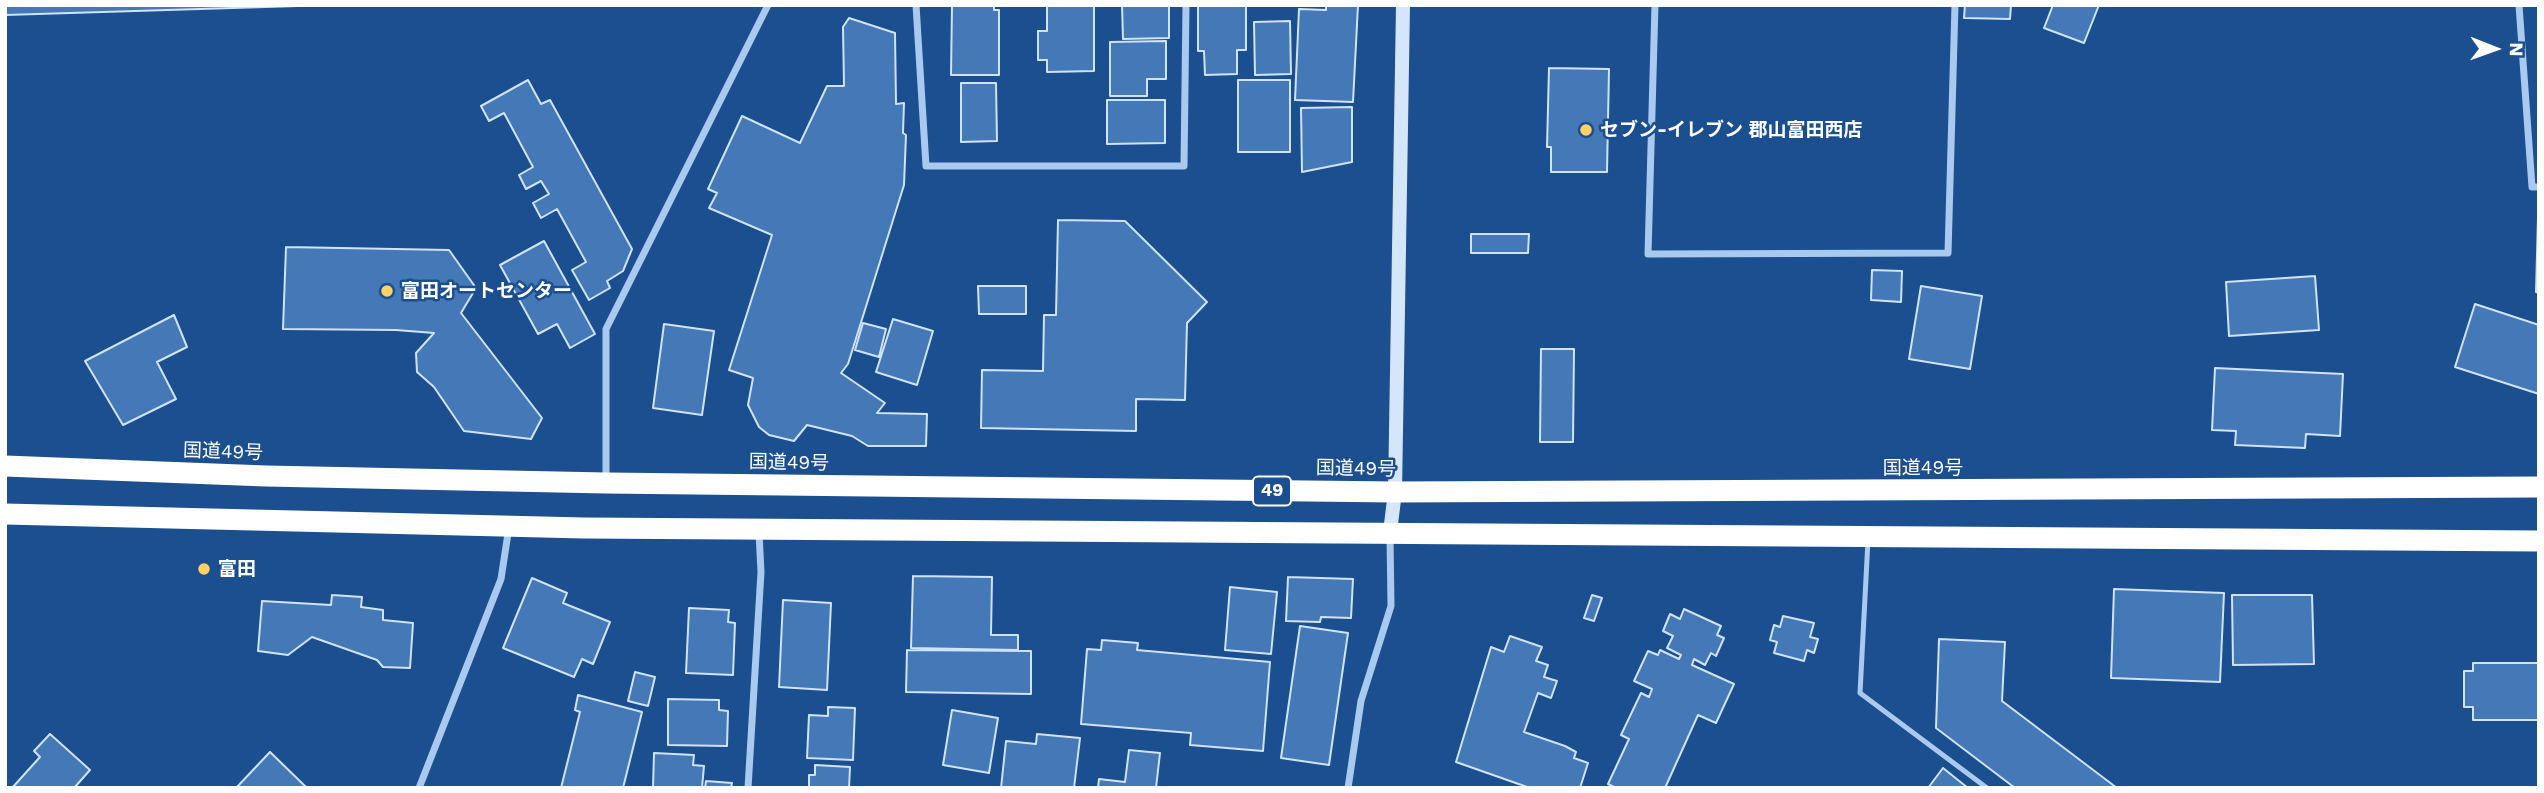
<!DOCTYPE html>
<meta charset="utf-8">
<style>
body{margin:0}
#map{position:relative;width:2544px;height:793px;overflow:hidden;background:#1b4f8f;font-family:"Work Sans",sans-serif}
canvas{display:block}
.frame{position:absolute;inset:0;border:7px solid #fff;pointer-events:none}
.north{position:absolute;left:2460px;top:14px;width:70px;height:70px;-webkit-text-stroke:5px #1b4f8f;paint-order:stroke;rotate:91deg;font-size:19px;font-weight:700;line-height:28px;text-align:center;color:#fff}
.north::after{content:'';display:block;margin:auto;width:24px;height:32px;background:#fff;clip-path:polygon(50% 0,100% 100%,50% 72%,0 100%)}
</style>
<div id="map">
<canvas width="2544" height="793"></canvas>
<div class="frame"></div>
<div class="north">N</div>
</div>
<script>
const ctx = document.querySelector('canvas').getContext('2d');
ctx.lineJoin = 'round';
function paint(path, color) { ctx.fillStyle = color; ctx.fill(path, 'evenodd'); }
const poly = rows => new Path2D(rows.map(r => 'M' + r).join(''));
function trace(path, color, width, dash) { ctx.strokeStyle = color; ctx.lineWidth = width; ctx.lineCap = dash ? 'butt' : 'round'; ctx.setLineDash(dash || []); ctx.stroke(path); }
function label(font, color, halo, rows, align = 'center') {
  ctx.font = font + ' "Work Sans","Noto Sans JP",sans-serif'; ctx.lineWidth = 5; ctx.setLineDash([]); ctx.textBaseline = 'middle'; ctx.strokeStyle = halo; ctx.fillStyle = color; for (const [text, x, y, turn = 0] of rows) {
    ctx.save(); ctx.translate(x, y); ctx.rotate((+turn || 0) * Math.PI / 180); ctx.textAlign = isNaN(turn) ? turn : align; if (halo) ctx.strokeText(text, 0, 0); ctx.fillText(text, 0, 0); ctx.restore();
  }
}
const building = poly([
 [5,5,331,5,5,15,5,5],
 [952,5,994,5,994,10,999,10,999,75,951,75,952,5],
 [1047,5,1094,5,1094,71,1047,72,1047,60,1038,60,1038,31,1047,31,1047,5],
 [1122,5,1169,5,1169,38,1123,39,1122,5],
 [1198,5,1246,5,1246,50,1237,50,1237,74,1205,75,1204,51,1198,51,1198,5],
 [1326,5,1358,5,1353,102,1295,100,1299,9,1326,10,1326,5],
 [1965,5,2011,5,2010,19,1964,18,1965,5],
 [2053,5,2099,5,2084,43,2044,28,2053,5],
 [849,18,895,33,896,104,904,103,903,133,906,135,904,185,848,364,841,373,885,403,877,413,927,414,926,446,868,446,852,436,807,425,794,441,769,435,759,427,748,405,753,378,729,370,772,235,709,208,717,193,708,189,742,116,800,143,827,86,844,86,843,27,849,18],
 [1290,21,1291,74,1255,75,1254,22,1290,21],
 [1166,41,1166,79,1147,79,1147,96,1110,96,1110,42,1166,41],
 [1549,68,1609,69,1607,172,1551,172,1551,147,1547,147,1549,68],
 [528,80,541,104,550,100,632,249,623,271,607,281,610,288,589,300,572,270,586,262,557,209,541,218,533,203,549,194,541,181,526,189,519,175,533,167,504,113,489,121,481,106,528,80],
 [1238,80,1290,80,1290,152,1238,152,1238,80],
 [961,83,996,83,997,141,961,142,961,83],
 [1107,100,1165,100,1165,143,1107,144,1107,100],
 [1352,107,1352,162,1302,172,1301,108,1352,107],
 [2538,217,2539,217,2539,293,2536,292,2538,217],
 [1058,220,1125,221,1207,302,1187,323,1185,400,1136,399,1136,431,981,428,982,370,1043,371,1044,315,1056,315,1058,220],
 [1471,234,1529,234,1528,253,1471,253,1471,234],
 [544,241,595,334,570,348,557,324,538,334,500,265,544,241],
 [286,247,449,250,476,288,461,313,542,418,531,439,464,431,434,387,417,372,416,353,434,333,396,330,283,329,286,247],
 [1872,270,1902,271,1901,302,1871,300,1872,270],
 [2315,276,2319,330,2229,336,2226,282,2315,276],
 [978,286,1026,286,1026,314,979,314,978,286],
 [1921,286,1982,296,1970,369,1909,359,1921,286],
 [2475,304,2539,325,2539,394,2455,367,2475,304],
 [174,315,187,347,157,362,176,399,123,425,85,361,174,315],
 [893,319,933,331,917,385,876,372,893,319],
 [863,323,886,329,879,357,855,350,863,323],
 [664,324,714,331,702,415,653,408,664,324],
 [1541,349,1574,349,1573,442,1540,442,1541,349],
 [2215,368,2343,374,2340,436,2306,434,2305,448,2235,445,2236,431,2212,430,2215,368],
 [913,576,992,577,991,635,1018,635,1018,650,911,648,913,576],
 [1288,577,1353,579,1351,618,1321,617,1320,622,1286,621,1288,577],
 [532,578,567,593,563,603,610,622,593,664,582,659,574,677,503,648,532,578],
 [1230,587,1277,592,1271,654,1225,650,1230,587],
 [2114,589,2224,593,2220,682,2111,678,2114,589],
 [332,595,362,597,361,607,383,610,383,620,413,623,410,668,383,667,377,660,312,637,288,655,258,651,262,601,331,605,332,595],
 [1592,595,1602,598,1594,621,1584,618,1592,595],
 [2232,595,2312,595,2314,664,2233,665,2232,595],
 [783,600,831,603,827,690,779,687,783,600],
 [689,608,729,610,728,622,735,623,733,675,686,673,689,608],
 [1684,609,1721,626,1717,635,1724,638,1716,656,1711,653,1705,665,1694,659,1692,665,1734,684,1716,723,1698,715,1665,788,1616,788,1608,784,1629,739,1621,735,1641,693,1649,697,1652,689,1634,681,1648,651,1658,655,1660,650,1679,659,1681,655,1667,648,1673,636,1663,631,1670,614,1680,619,1684,609],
 [1783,616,1814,623,1810,637,1818,639,1814,653,1807,650,1804,661,1774,653,1777,642,1770,640,1774,625,1780,627,1783,616],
 [1300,626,1348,633,1329,765,1281,758,1300,626],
 [1510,636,1542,647,1536,661,1548,665,1544,677,1557,681,1551,698,1538,693,1524,732,1565,746,1576,752,1574,758,1588,763,1580,788,1530,788,1456,762,1491,647,1504,652,1510,636],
 [1939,639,2005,642,2002,701,2117,788,2015,788,1936,728,1939,639],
 [1102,640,1138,643,1137,650,1270,662,1263,751,1190,745,1191,733,1081,724,1087,649,1101,650,1102,640],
 [907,650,1031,651,1031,694,906,692,907,650],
 [2473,663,2539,663,2539,720,2473,720,2473,707,2464,707,2464,671,2473,671,2473,663],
 [635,672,655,677,648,706,628,701,635,672],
 [578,695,642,712,623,788,561,788,580,712,575,710,578,695],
 [668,699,719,700,719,710,728,711,727,746,668,745,668,699],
 [828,707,855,708,853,760,807,758,809,715,828,716,828,707],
 [952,710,998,718,989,773,943,765,952,710],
 [50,734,90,770,74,788,12,788,40,757,34,751,50,734],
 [1037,734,1080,738,1074,788,1001,788,1006,741,1036,744,1037,734],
 [1129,750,1160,753,1156,788,1098,788,1099,779,1125,782,1129,750],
 [270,752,307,788,236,788,270,752],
 [654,753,694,755,693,765,704,766,702,788,653,788,654,753],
 [815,765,850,767,849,788,809,788,809,775,815,775,815,765],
 [1943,768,1968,788,1928,788,1943,768],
 [706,781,732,783,731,788,705,788,706,781]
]);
paint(building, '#4478b7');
trace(building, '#cfe3fa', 2);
trace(poly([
 [1868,540,1860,693,1987,788]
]), '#a9c9ee', 5);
trace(poly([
 [916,5,926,166,1184,166,1186,5],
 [1655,5,1648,254,1948,253,1955,5],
 [2519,5,2532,187,2539,187],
 [606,481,606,329,768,5],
 [419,788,501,579,509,527],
 [748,788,761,572,759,533],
 [1348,788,1361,701,1391,606,1390,537]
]), '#a9c9ee', 7);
trace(poly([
 [1390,532,1395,492,1403,5]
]), '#d6e6fa', 14);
trace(poly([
 [5,466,266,476,606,483,1395,492,2539,487],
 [5,514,584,528,2539,541]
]), '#fff', 21);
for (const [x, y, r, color] of [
 [1586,130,7,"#ffd166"],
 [387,291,7,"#ffd166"],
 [204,569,7,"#ffd166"]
]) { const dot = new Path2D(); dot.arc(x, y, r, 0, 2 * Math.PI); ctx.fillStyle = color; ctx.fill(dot); trace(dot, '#1b4f8f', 2.5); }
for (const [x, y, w] of [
 [1272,491,38]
]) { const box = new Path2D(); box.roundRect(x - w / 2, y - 14.5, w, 29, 5); ctx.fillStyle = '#1b4f8f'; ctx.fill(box); trace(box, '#fff', 2); }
label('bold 18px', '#fff', null, [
 ["49",1272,491]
]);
label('bold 19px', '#fff', '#1b4f8f', [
 ["セブン-イレブン 郡山富田西店",1600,130],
 ["富田オートセンター",401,291],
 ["富田",218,569]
], 'left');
label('19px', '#fff', '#1b4f8f', [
 ["国道49号",223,452,2],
 ["国道49号",789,463,1],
 ["国道49号",1923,468],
 ["国道49号",1356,469,1]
]);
</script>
